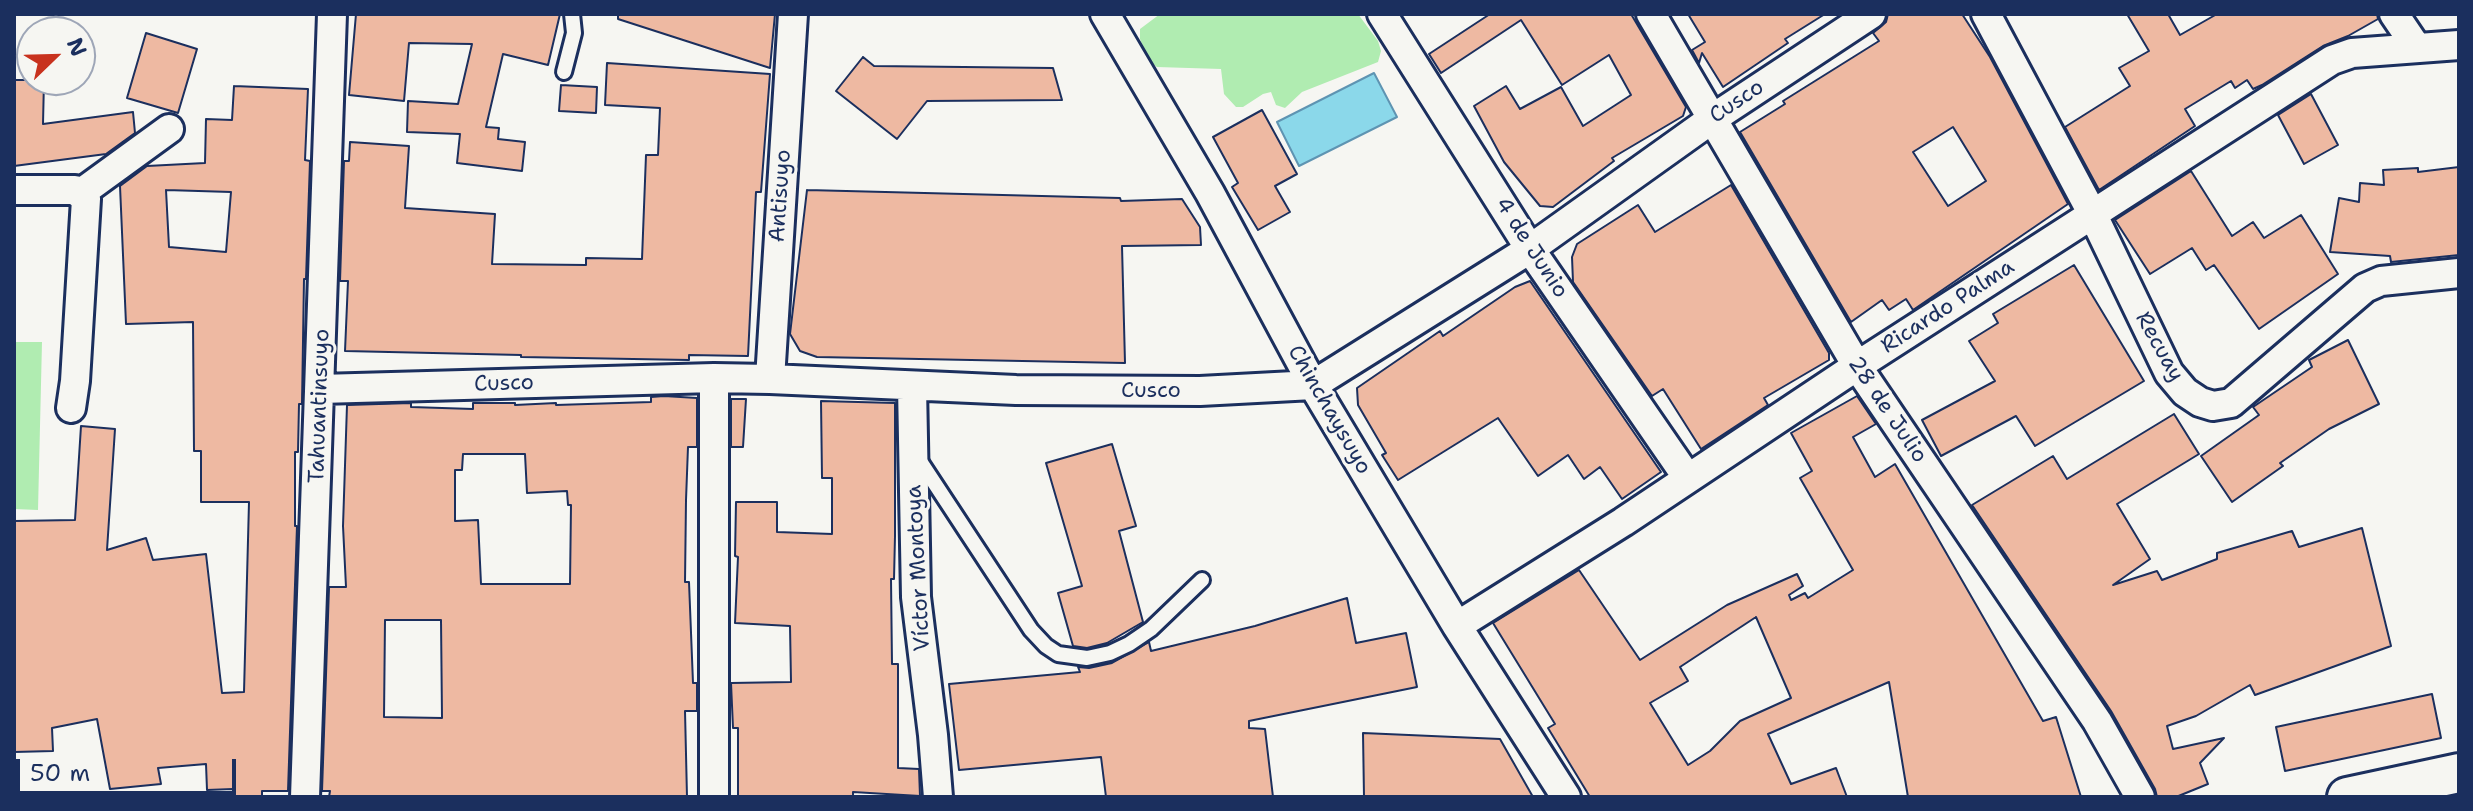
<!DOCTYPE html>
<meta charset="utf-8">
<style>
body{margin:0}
#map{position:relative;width:2473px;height:811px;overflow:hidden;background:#f6f6f2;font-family:"Shantell Sans",sans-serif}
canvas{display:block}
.frame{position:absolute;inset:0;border:16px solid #1b2f5e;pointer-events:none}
.north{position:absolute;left:16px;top:16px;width:80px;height:80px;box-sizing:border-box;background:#f6f6f2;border:2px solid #9ea6b7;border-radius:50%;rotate:67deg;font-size:22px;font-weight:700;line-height:32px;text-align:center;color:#1b2f5e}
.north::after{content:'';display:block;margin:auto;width:28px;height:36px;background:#c8321e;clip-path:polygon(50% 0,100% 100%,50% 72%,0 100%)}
.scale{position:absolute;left:16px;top:759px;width:220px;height:36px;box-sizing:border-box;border:4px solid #1b2f5e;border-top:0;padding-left:10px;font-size:24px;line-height:28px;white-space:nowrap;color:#1b2f5e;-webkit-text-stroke:6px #f6f6f2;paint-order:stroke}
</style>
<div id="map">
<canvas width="2473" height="811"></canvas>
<div class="frame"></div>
<div class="north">N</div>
<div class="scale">50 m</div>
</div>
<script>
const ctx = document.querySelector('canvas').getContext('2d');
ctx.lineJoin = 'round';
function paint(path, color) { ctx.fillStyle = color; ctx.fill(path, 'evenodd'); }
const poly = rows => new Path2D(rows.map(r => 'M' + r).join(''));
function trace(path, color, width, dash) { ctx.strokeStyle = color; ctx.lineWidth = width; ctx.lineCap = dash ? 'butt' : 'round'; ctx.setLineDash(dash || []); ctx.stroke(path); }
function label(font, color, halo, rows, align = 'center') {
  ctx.font = font + ' "Shantell Sans",sans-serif'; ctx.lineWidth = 6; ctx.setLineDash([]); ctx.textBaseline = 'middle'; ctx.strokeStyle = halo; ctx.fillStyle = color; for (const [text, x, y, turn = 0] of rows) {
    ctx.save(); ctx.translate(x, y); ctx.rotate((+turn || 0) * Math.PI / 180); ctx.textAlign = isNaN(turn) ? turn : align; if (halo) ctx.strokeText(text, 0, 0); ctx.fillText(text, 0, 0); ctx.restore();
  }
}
paint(poly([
 [1160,14,1358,14,1378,41,1381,51,1378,62,1302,92,1285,108,1276,105,1271,92,1263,94,1243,107,1236,107,1224,94,1221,69,1157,67,1148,60,1140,39,1140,29],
 [14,342,42,342,38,510,14,509]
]), '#b0ecb1');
const water = poly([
 [1374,73,1397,117,1299,166,1277,122,1374,73]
]);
paint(water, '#8bd8ea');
trace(water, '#5e94b2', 2);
const building = poly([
 [356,14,560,14,548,65,503,54,486,127,499,128,498,139,525,142,522,171,457,163,460,134,407,132,408,101,458,104,472,44,409,43,404,101,349,95,356,14],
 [618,14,775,14,770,68,618,19,618,14],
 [1490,14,1631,14,1686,107,1683,116,1612,158,1614,161,1553,207,1540,206,1504,162,1474,106,1506,86,1520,109,1561,87,1583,126,1631,95,1609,55,1562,85,1521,20,1441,73,1429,54,1490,14],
 [1688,14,1825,14,1785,39,1788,43,1723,87,1702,53,1699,63,1692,50,1705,42,1688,14],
 [1888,14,1962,14,1990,57,2068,204,1913,310,1906,299,1889,310,1882,300,1851,322,1740,132,1785,104,1783,101,1879,41,1873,33,1886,22,1888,14],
 [1953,127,1986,181,1948,206,1913,152,1953,127],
 [2127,14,2168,14,2180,35,2217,14,2377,14,2378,19,2348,36,2323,46,2262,85,2253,89,2247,80,2235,88,2231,81,2185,109,2195,126,2099,190,2065,127,2130,86,2119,68,2149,51,2127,14],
 [146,33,197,49,178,113,127,98,146,33],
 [863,57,874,66,1053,68,1062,100,927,101,897,139,836,91,863,57],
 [607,63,770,74,761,192,756,192,748,356,689,355,689,360,521,357,521,355,345,351,348,281,340,281,344,161,349,161,350,142,409,146,405,208,495,214,492,264,586,265,586,258,642,259,646,155,658,155,660,108,605,105,607,63],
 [14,80,44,80,43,124,133,112,135,133,106,154,14,166,14,80],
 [561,85,597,87,596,113,559,111,561,85],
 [234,86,308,89,305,160,310,161,306,279,304,279,302,404,299,404,298,452,295,452,295,526,297,526,288,791,262,791,262,796,233,797,233,789,207,790,206,764,158,768,161,784,110,789,97,719,52,728,53,751,14,752,14,521,75,520,81,426,115,429,107,550,146,538,153,560,206,554,222,693,244,692,249,502,201,502,201,451,194,451,193,322,126,324,120,186,147,166,205,163,206,119,232,120,234,86],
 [166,190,231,192,226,252,169,247,166,190],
 [2311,94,2338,145,2304,164,2278,115,2311,94],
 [1262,110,1297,174,1275,186,1290,212,1258,230,1232,187,1238,183,1213,137,1262,110],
 [2459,167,2459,255,2391,262,2390,256,2330,252,2339,198,2359,202,2360,183,2384,185,2383,170,2418,168,2418,172,2459,167],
 [2191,171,2232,236,2253,222,2264,238,2301,215,2338,274,2259,329,2214,265,2206,270,2192,248,2150,274,2115,220,2191,171],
 [1731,185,1829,353,1829,360,1764,398,1768,405,1701,449,1663,389,1652,396,1573,282,1572,257,1577,244,1638,205,1655,232,1731,185],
 [807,190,1120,198,1121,201,1182,199,1200,227,1201,245,1122,246,1125,363,817,357,800,351,790,334,807,190],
 [2074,265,2144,381,2035,446,2016,416,1941,456,1922,420,1995,381,1969,341,1998,323,1993,314,2074,265],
 [1530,281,1661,472,1622,499,1600,467,1584,479,1568,455,1538,476,1498,418,1398,480,1382,455,1386,453,1358,405,1357,388,1440,331,1443,336,1515,287,1530,281],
 [2348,340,2379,404,2329,429,2280,463,2283,466,2232,502,2201,456,2259,415,2253,407,2312,367,2309,360,2348,340],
 [664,396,697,398,697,447,688,447,686,500,685,582,689,582,693,683,697,683,697,711,685,711,687,797,329,797,330,791,322,791,329,587,346,587,343,526,347,405,411,403,411,407,473,409,473,403,515,403,515,405,556,403,556,405,651,402,651,397,664,396],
 [463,454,525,454,527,493,567,491,568,505,571,505,570,584,481,584,478,520,455,521,455,470,462,470,463,454],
 [385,620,441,620,442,718,384,717,385,620],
 [1857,396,1876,424,1853,437,1875,477,1895,464,2043,721,2056,717,2081,797,1908,797,1889,682,1768,734,1791,784,1836,768,1847,797,1590,797,1548,728,1555,724,1493,623,1579,570,1640,660,1727,605,1797,574,1803,586,1789,595,1791,600,1805,593,1808,598,1853,570,1800,478,1812,471,1791,433,1857,396],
 [1756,617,1791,698,1740,721,1710,751,1688,765,1650,703,1688,681,1680,667,1756,617],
 [731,399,746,399,743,447,731,447,731,399],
 [821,401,895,403,895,536,894,579,891,579,892,664,898,664,898,768,919,769,920,796,853,792,853,797,738,797,738,728,733,728,731,683,791,682,790,626,735,623,738,557,735,556,736,502,777,502,777,532,832,534,832,478,822,478,821,401],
 [2174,414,2199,454,2117,504,2150,559,2113,585,2157,571,2162,580,2217,559,2217,553,2292,531,2299,547,2362,528,2391,646,2255,695,2250,685,2196,716,2167,726,2173,749,2224,738,2200,763,2208,784,2176,797,2157,797,2155,789,2111,711,1972,505,2053,456,2067,479,2174,414],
 [1112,444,1136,526,1119,531,1143,622,1107,643,1087,648,1073,646,1058,593,1082,586,1046,463,1112,444],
 [1347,598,1356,643,1406,633,1417,687,1249,721,1249,728,1265,729,1273,797,1106,797,1101,757,959,770,949,684,1080,672,1078,667,1089,668,1112,663,1149,642,1151,651,1255,626,1347,598],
 [2432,694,2441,738,2285,771,2276,727,2432,694],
 [1363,733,1500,739,1533,797,1364,797,1363,733]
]);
paint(building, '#eeb9a2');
trace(building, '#1b2f5e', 2);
const lane = poly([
 [564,72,574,33,572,14],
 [918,458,1031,630,1046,646,1058,654,1087,658,1110,653,1129,644,1151,629,1202,580]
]);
const street = poly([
 [1105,14,1210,193,1313,385,1457,626,1566,797],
 [1382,14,1530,249,1687,477],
 [1651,14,1857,366,2097,721,2140,797],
 [1986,14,2092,213,2169,373,2185,392,2200,402,2213,406,2231,403,2365,288,2381,281,2459,273],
 [2394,14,2417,48],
 [14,190,75,190,86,199,75,381,71,408],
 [81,193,169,129],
 [770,379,793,14],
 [912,386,916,597,933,735,938,797],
 [320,389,714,378,770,379,1016,390,1200,391,1313,385,1530,249,1712,119,1871,14],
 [1457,626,1623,522,1857,366,2332,60,2352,53,2459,45],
 [305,797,332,14],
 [714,797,714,378]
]);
const secondary = poly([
 [2347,797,2459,773]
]);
trace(lane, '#1b2f5e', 20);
trace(street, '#1b2f5e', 34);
trace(secondary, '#1b2f5e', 44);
trace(lane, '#f6f6f2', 14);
trace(street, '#f6f6f2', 28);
trace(secondary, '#f6f6f2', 38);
label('22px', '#1b2f5e', '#f6f6f2', [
 ["Cusco",1737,102,-34],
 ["Antisuyo",781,196,-86],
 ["4 de Junio",1531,248,57],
 ["Ricardo Palma",1948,307,-33],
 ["Recuay",2159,347,61],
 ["Cusco",504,384,-2],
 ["Cusco",1151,391],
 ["Tahuantinsuyo",320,406,-88],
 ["Chinchaysuyo",1329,410,60],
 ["28 de Julio",1887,410,56],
 ["Víctor Montoya",919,568,-93]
]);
</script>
